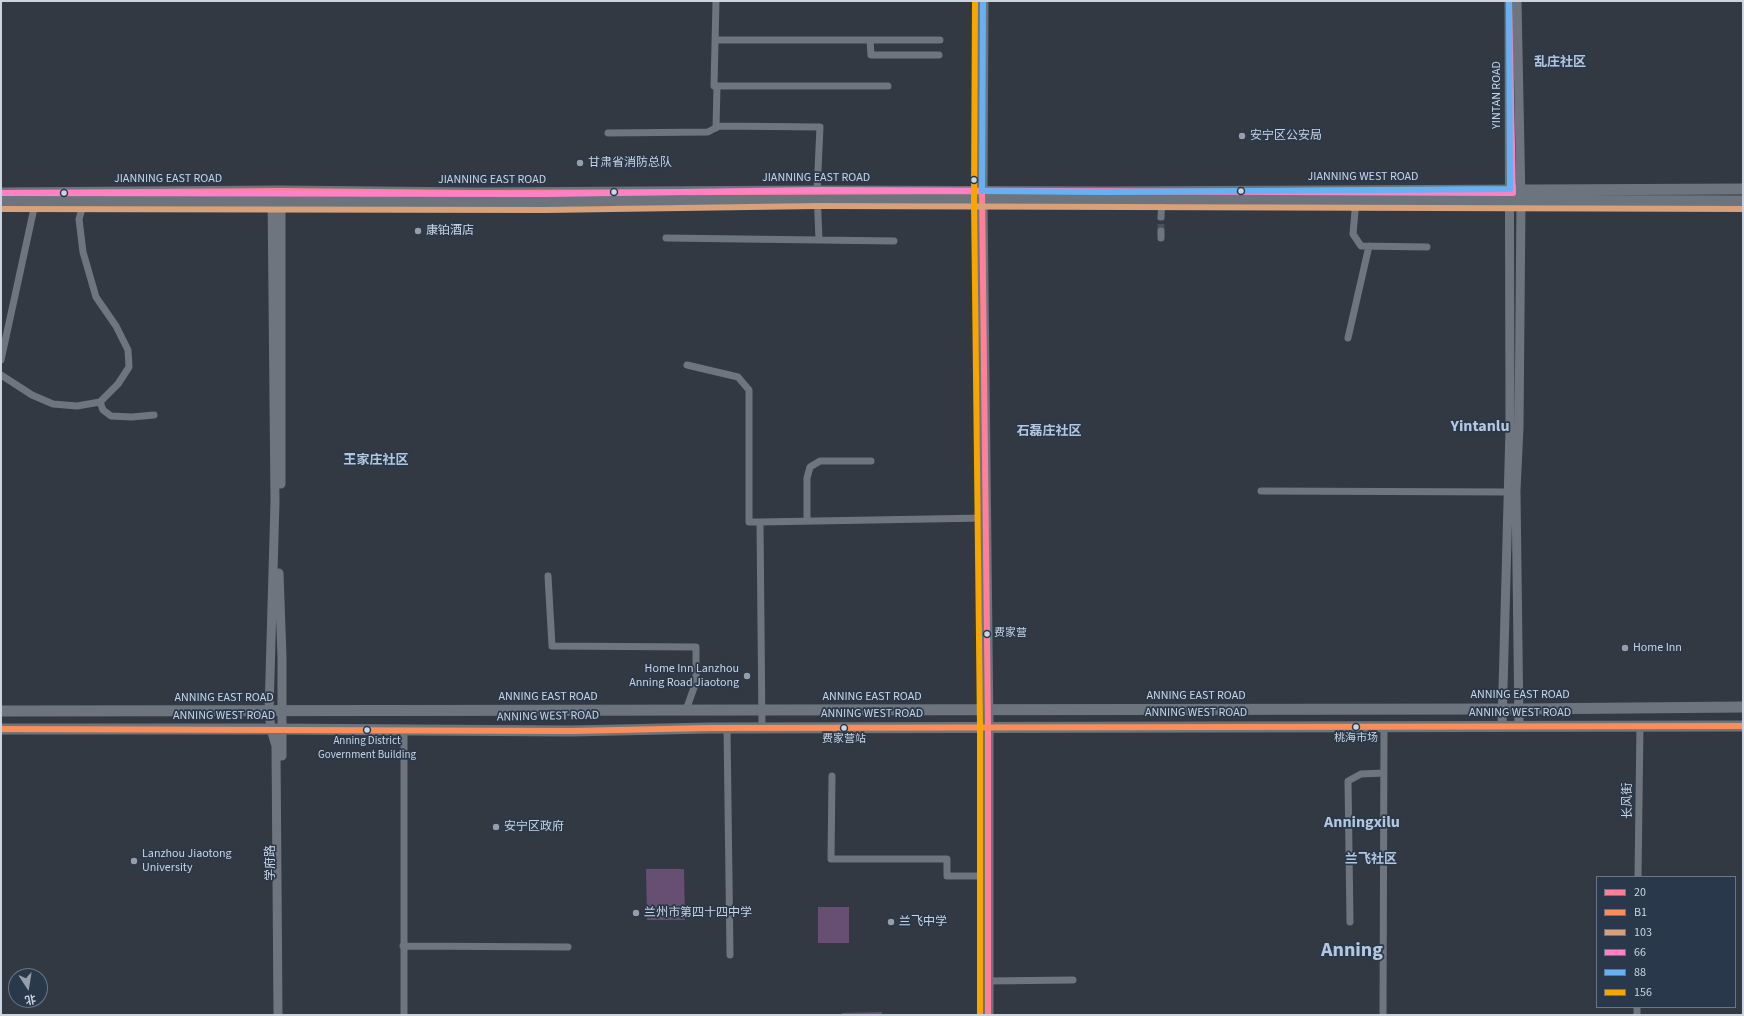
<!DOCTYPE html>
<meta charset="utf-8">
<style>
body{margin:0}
#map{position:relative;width:1744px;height:1016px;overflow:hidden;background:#323943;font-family:"Source Sans 3","Noto Sans SC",sans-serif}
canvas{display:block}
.frame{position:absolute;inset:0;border:2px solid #cbd4e0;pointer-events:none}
.legend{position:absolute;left:1596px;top:876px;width:140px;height:132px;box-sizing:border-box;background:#2a384b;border:1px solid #6a7687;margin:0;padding:5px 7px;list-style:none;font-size:12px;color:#cbd4e0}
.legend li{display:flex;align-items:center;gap:8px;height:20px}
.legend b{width:20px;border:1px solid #6a7687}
.north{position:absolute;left:8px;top:968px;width:40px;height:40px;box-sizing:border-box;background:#2a384b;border:1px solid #6a7687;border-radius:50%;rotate:168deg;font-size:11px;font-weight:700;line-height:16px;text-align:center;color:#cbd4e0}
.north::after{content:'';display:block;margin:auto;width:14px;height:18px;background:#959ea9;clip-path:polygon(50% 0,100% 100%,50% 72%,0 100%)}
</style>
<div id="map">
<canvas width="1744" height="1016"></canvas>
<div class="frame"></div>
<ul class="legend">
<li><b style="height:5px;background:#ff8098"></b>20</li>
<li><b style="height:5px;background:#fa8e5a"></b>B1</li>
<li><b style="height:5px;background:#d9a179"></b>103</li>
<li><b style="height:5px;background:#ff80c5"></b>66</li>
<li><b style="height:5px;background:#66b1f2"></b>88</li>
<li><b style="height:5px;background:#f7a600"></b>156</li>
</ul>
<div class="north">北</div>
</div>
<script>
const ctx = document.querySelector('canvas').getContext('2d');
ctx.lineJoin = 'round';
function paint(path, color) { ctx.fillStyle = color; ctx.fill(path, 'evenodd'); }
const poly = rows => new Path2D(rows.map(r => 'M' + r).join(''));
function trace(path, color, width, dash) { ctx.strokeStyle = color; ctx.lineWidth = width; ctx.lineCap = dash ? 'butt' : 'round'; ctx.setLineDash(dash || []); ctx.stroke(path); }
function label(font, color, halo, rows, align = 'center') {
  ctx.font = font + ' "Source Sans 3","Noto Sans SC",sans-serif'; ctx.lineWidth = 3.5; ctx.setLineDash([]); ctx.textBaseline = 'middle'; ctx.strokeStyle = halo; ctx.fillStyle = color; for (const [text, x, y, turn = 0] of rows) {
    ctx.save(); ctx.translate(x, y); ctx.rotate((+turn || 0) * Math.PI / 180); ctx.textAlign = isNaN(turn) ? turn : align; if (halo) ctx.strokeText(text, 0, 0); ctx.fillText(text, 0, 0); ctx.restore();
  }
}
paint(poly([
 [646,869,684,869,685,920,647,920],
 [818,907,849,907,849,943,818,943],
 [882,1012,882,1015,842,1015,842,1013]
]), '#664f72');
trace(poly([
 [1161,231,1161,217]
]), '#49505b', 7, [7, 3.5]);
trace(poly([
 [716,1,714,86,888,86],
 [715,40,940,40],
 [870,40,871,55,939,55],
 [716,128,717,86],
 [608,133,708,132,719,126,820,127,817,191,819,240],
 [1356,200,1353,234,1361,246,1427,247],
 [1161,217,1162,200],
 [666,238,894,241],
 [1161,238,1161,231],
 [1348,338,1369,246],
 [1,360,36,199],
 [687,365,738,377,749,390,749,522,760,522],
 [1,375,32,395,53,404,77,406,100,402,118,384,129,367,128,350,116,326,96,297,83,252,79,219,84,202],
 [100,402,103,410,111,416,132,417,154,415],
 [1261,491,1512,492],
 [807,521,807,478,810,467,820,461,871,461],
 [548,576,552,646,696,647,696,682,686,710],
 [727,728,730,955],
 [762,728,760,522,985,518],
 [832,776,831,859,947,859,947,876,988,876],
 [1638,877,1640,725],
 [1350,922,1348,781,1361,774,1384,773],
 [403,946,568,947],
 [988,981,1073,980],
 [404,1015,404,730],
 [1383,1015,1384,726],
 [1637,1015,1637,1007]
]), '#6e757e', 7);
trace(poly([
 [1517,1,1521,201,1519,427,1516,491,1519,726],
 [272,195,275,502,269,711,271,729,276,746,278,1015],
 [281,484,281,195],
 [279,573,282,657,282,756],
 [1502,726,1510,428,1509,1]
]), '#6e757e', 9);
trace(poly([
 [983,1,982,199,988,727,988,1015],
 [1,193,281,191,475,193,817,191,1107,192,1743,189],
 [1,201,545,202,817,198,1743,201],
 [1,711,1519,709,1743,707],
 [1,729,271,729,572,731,709,728,1743,726]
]), '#6c757e', 11);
trace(poly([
 [982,191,988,727,988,1015],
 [1,193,281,191,475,193,982,191]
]), '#ff8098', 6);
trace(poly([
 [1,729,572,731,709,728,1743,726]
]), '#fa8e5a', 6);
trace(poly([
 [1,209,545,210,817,206,1743,209]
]), '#d9a179', 6);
trace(poly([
 [1,193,545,194,817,190,1513,193,1509,1]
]), '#ff80c5', 6);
trace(poly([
 [983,1,982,191,1107,192,1510,189,1509,1]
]), '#66b1f2', 6);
trace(poly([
 [975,1,974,199,980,727,980,1015]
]), '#f7a600', 6);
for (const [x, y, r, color] of [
 [1242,136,4,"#959ea9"],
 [580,163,4,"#959ea9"],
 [974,180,3.5,"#cbd4e0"],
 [1241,191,3.5,"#cbd4e0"],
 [614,192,3.5,"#cbd4e0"],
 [64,193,3.5,"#cbd4e0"],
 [418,231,4,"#959ea9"],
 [987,634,3.5,"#cbd4e0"],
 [1625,648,4,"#959ea9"],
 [747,676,4,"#959ea9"],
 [1356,727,3.5,"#cbd4e0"],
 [844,728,3.5,"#cbd4e0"],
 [367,730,3.5,"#cbd4e0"],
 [496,827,4,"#959ea9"],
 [134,861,4,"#959ea9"],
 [636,913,4,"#959ea9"],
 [891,922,4,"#959ea9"]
]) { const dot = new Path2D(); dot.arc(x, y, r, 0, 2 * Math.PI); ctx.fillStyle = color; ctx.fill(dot); trace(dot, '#2a384b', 1.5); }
label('11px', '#cbd4e0', '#2a384b', [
 ["费家营",994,634,"left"],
 ["桃海市场",1356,739],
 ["费家营站",844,740],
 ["Anning District",367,742],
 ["Government Building",367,756]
]);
label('12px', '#cbd4e0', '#2a384b', [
 ["YINTAN ROAD",1497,95,-90],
 ["JIANNING WEST ROAD",1363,177],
 ["JIANNING EAST ROAD",816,178],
 ["JIANNING EAST ROAD",168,179],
 ["JIANNING EAST ROAD",492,180],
 ["ANNING EAST ROAD",1520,695],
 ["ANNING EAST ROAD",1196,696],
 ["ANNING EAST ROAD",548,697],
 ["ANNING EAST ROAD",872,697],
 ["ANNING EAST ROAD",224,698],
 ["ANNING WEST ROAD",1196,713],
 ["ANNING WEST ROAD",1520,713],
 ["ANNING WEST ROAD",872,714],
 ["ANNING WEST ROAD",224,716],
 ["ANNING WEST ROAD",548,717,-1],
 ["长风街",1628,801,-90],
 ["学府路",271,863,-90]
]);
label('12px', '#cbd4e0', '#2a384b', [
 ["安宁区公安局",1250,136],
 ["甘肃省消防总队",588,163],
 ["康铂酒店",426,231],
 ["Home Inn",1633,648],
 ["Home Inn Lanzhou",739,669,"right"],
 ["Anning Road Jiaotong",739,683,"right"],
 ["安宁区政府",504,827],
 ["Lanzhou Jiaotong",142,854],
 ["University",142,868],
 ["兰州市第四十四中学",644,913],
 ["兰飞中学",899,922]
], 'left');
label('bold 13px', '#b5c7df', '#2a384b', [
 ["乱庄社区",1560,63],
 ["石磊庄社区",1049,432],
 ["王家庄社区",376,461],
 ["兰飞社区",1371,860]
]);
label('bold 16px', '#b5c7df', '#2a384b', [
 ["Yintanlu",1480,427],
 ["Anningxilu",1362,823]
]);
label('bold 20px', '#b5c7df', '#2a384b', [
 ["Anning",1352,952]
]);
</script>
